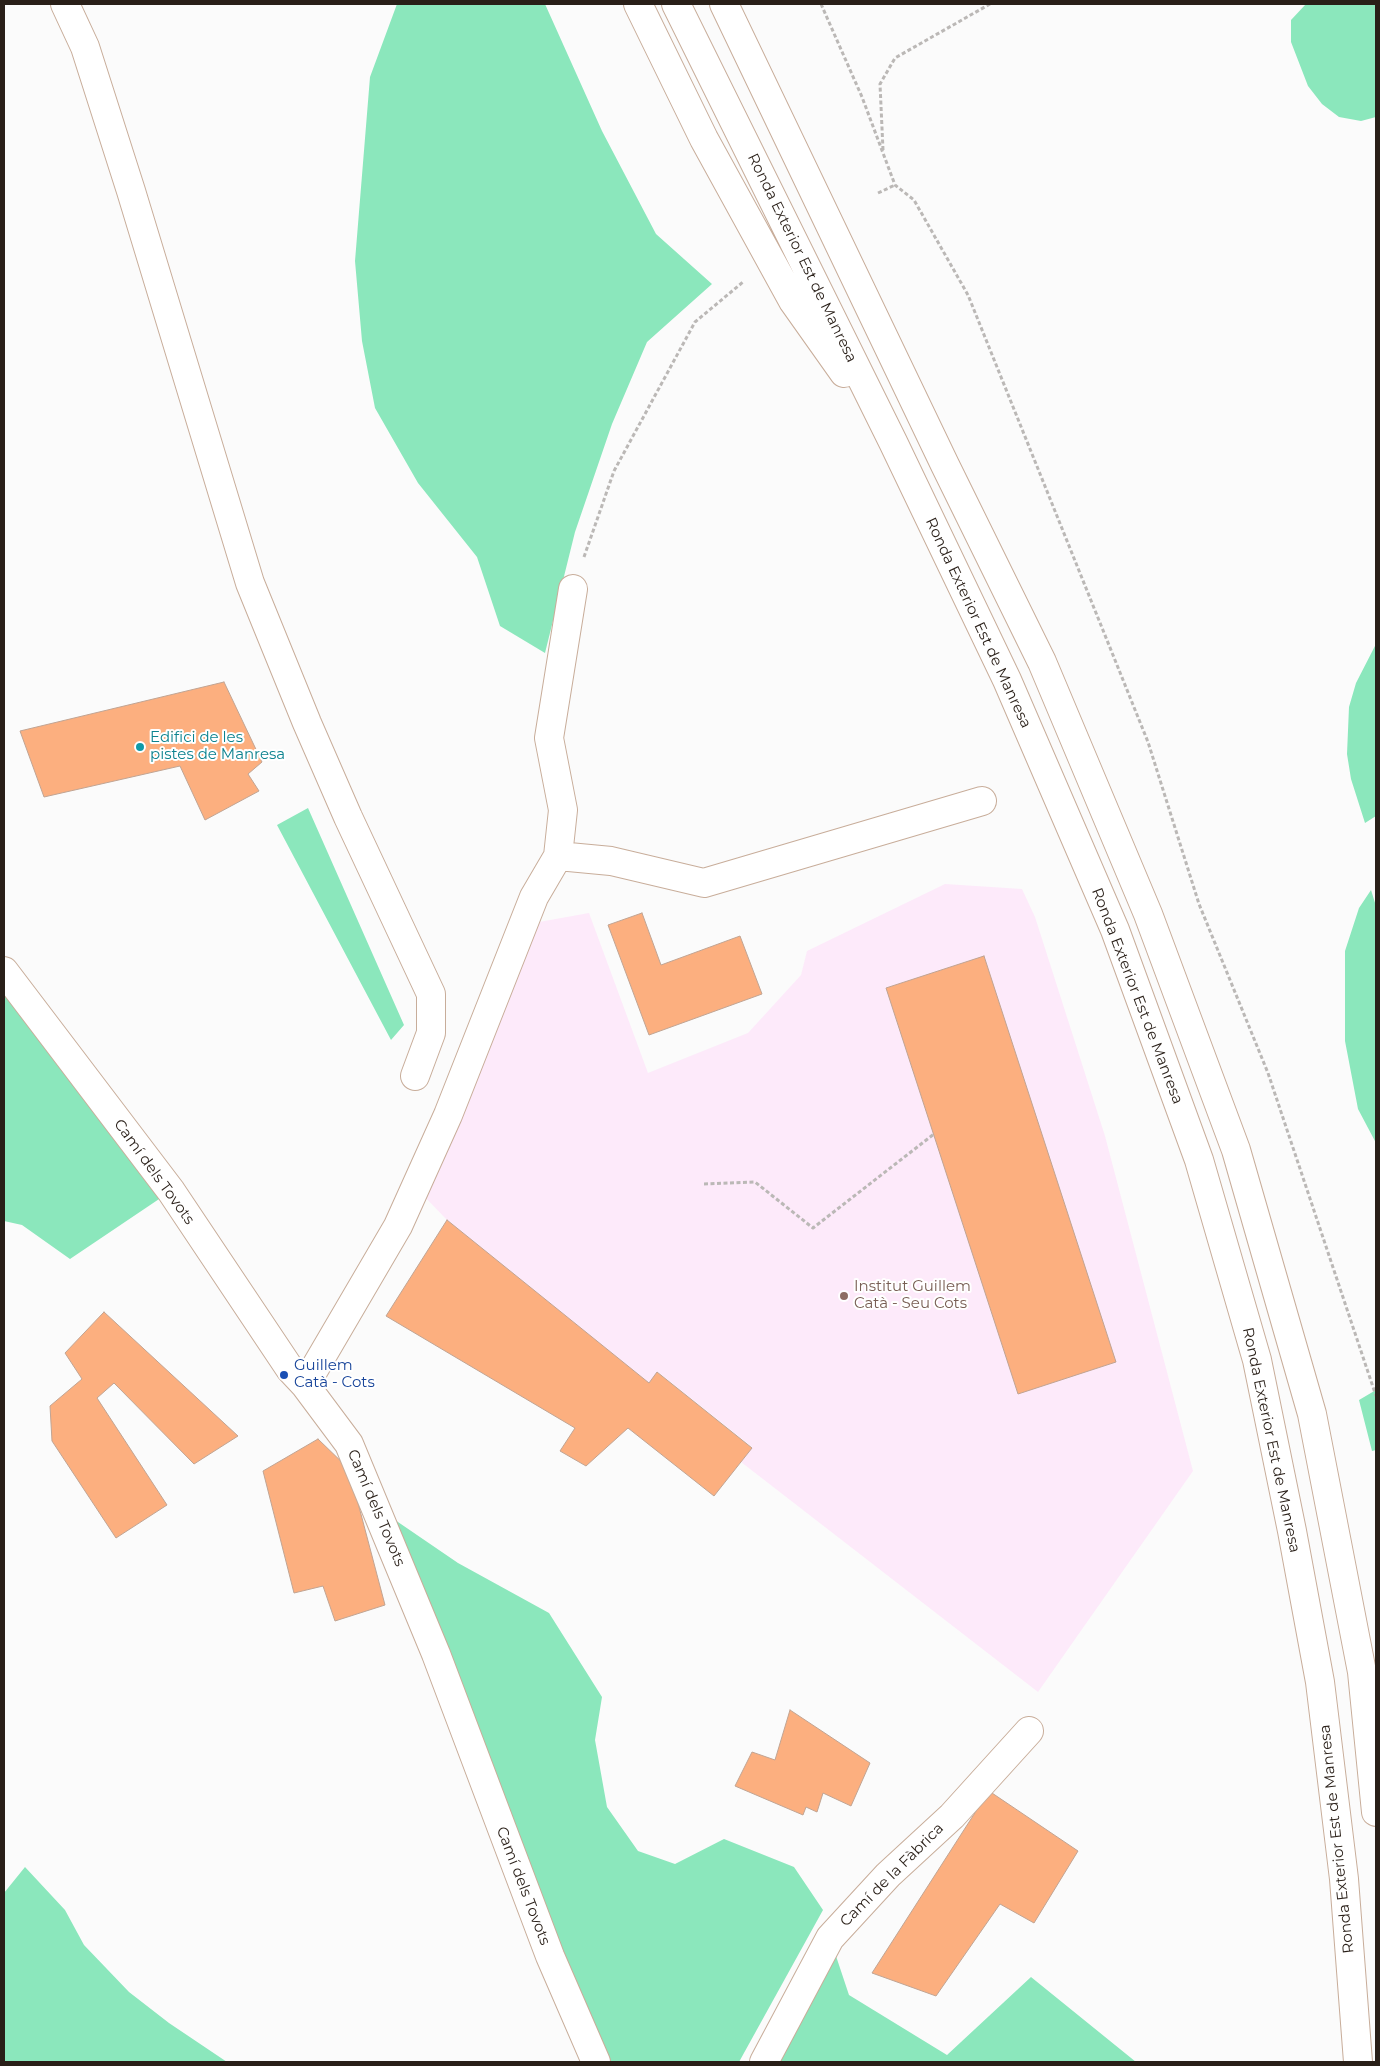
<!DOCTYPE html>
<meta charset="utf-8">
<style>
body{margin:0}
#map{position:relative;width:1380px;height:2066px;overflow:hidden;background:#fbfbfb;font-family:Montserrat,sans-serif}
canvas{display:block}
.frame{position:absolute;inset:0;border:5px solid #291f18;pointer-events:none}
</style>
<div id="map">
<canvas width="1380" height="2066"></canvas>
<div class="frame"></div>
</div>
<script>
const ctx = document.querySelector('canvas').getContext('2d');
ctx.lineJoin = 'round';
function paint(path, color) { ctx.fillStyle = color; ctx.fill(path, 'evenodd'); }
const poly = rows => new Path2D(rows.map(r => 'M' + r).join(''));
function trace(path, color, width, dash) { ctx.strokeStyle = color; ctx.lineWidth = width; ctx.lineCap = dash ? 'butt' : 'round'; ctx.setLineDash(dash || []); ctx.stroke(path); }
function label(font, color, halo, rows, align = 'center') {
  ctx.font = font + ' Montserrat,sans-serif'; ctx.lineWidth = 4; ctx.setLineDash([]); ctx.textBaseline = 'middle'; ctx.strokeStyle = halo; ctx.fillStyle = color; for (const [text, x, y, turn = 0] of rows) {
    ctx.save(); ctx.translate(x, y); ctx.rotate((+turn || 0) * Math.PI / 180); ctx.textAlign = isNaN(turn) ? turn : align; if (halo) ctx.strokeText(text, 0, 0); ctx.fillText(text, 0, 0); ctx.restore();
  }
}
paint(poly([
 [945,884,1022,889,1035,917,1105,1136,1193,1471,1038,1692,741,1462,752,1447,658,1372,649,1383,447,1220,421,1193,453,1136,539,922,589,913,648,1073,748,1033,801,975,807,951]
]), '#fdeafa');
paint(poly([
 [397,4,545,4,602,131,656,234,712,284,647,342,612,424,575,532,545,653,500,626,477,557,418,483,375,408,362,341,355,261,370,77],
 [1306,4,1376,4,1376,117,1361,121,1339,117,1322,104,1308,86,1291,42,1291,20],
 [1376,644,1376,816,1365,823,1351,779,1347,754,1349,707,1356,683],
 [308,808,404,1025,391,1040,277,825],
 [1371,890,1376,906,1376,1143,1358,1109,1345,1041,1345,951,1359,908],
 [4,973,171,1191,70,1259,22,1225,4,1221],
 [1376,1390,1376,1450,1372,1451,1359,1400],
 [376,1507,458,1563,549,1613,602,1697,595,1740,607,1807,638,1851,675,1864,724,1839,794,1867,823,1910,739,2062,596,2062],
 [25,1867,65,1910,84,1945,129,1992,169,2023,227,2062,4,2062,4,1893],
 [830,1938,849,1995,947,2055,1031,1977,1136,2062,764,2062]
]), '#8be7bc');
const building = poly([
 [224,682,262,762,248,774,259,791,205,820,180,766,44,797,20,731,224,682],
 [642,913,661,965,740,936,762,994,649,1035,608,925,642,913],
 [984,956,1116,1362,1018,1394,886,988,984,956],
 [447,1220,649,1383,657,1372,752,1448,714,1496,628,1428,586,1466,560,1451,575,1428,386,1316,447,1220],
 [104,1312,238,1436,194,1464,114,1383,97,1398,167,1505,116,1538,52,1441,50,1406,82,1379,65,1353,104,1312],
 [318,1439,349,1469,385,1605,335,1621,323,1586,294,1593,263,1471,318,1439],
 [790,1710,870,1763,851,1806,823,1793,817,1812,806,1807,803,1815,735,1786,752,1752,775,1760,790,1710],
 [989,1791,1078,1851,1034,1923,1000,1904,936,1996,872,1973,989,1791]
]);
paint(building, '#fcaf7f');
trace(building, '#c0a493', 1);
const minor = poly([
 [65,4,85,47,131,191,250,583,307,723,348,817,431,994,431,1033,415,1076],
 [558,856,611,861,704,883,982,801],
 [4,971,171,1191,290,1369,305,1385,349,1444,436,1654,550,1956,596,2062],
 [305,1385,398,1226,448,1115,534,897,558,856,563,810,549,738,573,589],
 [764,2062,830,1938,888,1875,952,1816,1029,1731]
]);
const highway = poly([
 [638,4,704,139,793,301,844,373],
 [676,4,893,442,1007,680,1115,930,1199,1160,1257,1360,1292,1531,1320,1682,1344,1879,1358,2062],
 [724,4,945,465,1042,662,1148,914,1236,1150,1312,1414,1362,1672,1376,1812]
]);
trace(minor, '#c8ad9a', 30);
trace(highway, '#c8ad9a', 30);
trace(poly([
 [821,4,862,97,895,185,914,200,968,295,1148,742,1199,904,1268,1073,1376,1396],
 [883,150,880,84,895,58,990,4],
 [878,193,895,185],
 [584,557,614,471,695,322,743,282],
 [704,1184,755,1182,813,1228,934,1134]
]), '#bbb8b6', 3, [4, 2.5]);
trace(minor, '#fff', 28);
trace(highway, '#fff', 28);
for (const [x, y, r, color] of [
 [140,747,5,"#0f9aa8"],
 [844,1296,5,"#8d6e63"],
 [284,1375,5,"#1a4fb4"]
]) { const dot = new Path2D(); dot.arc(x, y, r, 0, 2 * Math.PI); ctx.fillStyle = color; ctx.fill(dot); trace(dot, '#fff', 2); }
label('15px', '#291f18', '#fff', [
 ["Ronda Exterior Est de Manresa",802,258,64],
 ["Ronda Exterior Est de Manresa",978,623,65],
 ["Ronda Exterior Est de Manresa",1137,996,69],
 ["Camí dels Tovots",154,1172,54],
 ["Ronda Exterior Est de Manresa",1271,1440,78],
 ["Camí dels Tovots",376,1508,67],
 ["Ronda Exterior Est de Manresa",1337,1839,-96],
 ["Camí de la Fàbrica",892,1875,-45],
 ["Camí dels Tovots",523,1886,69]
]);
label('15px', '#0d838f', '#fff', [
 ["Edifici de les",150,738],
 ["pistes de Manresa",150,755]
], 'left');
label('15px', '#785e54', '#fff', [
 ["Institut Guillem",854,1287],
 ["Catà - Seu Cots",854,1304]
], 'left');
label('15px', '#164399', '#fff', [
 ["Guillem",294,1366],
 ["Catà - Cots",294,1383]
], 'left');
</script>
